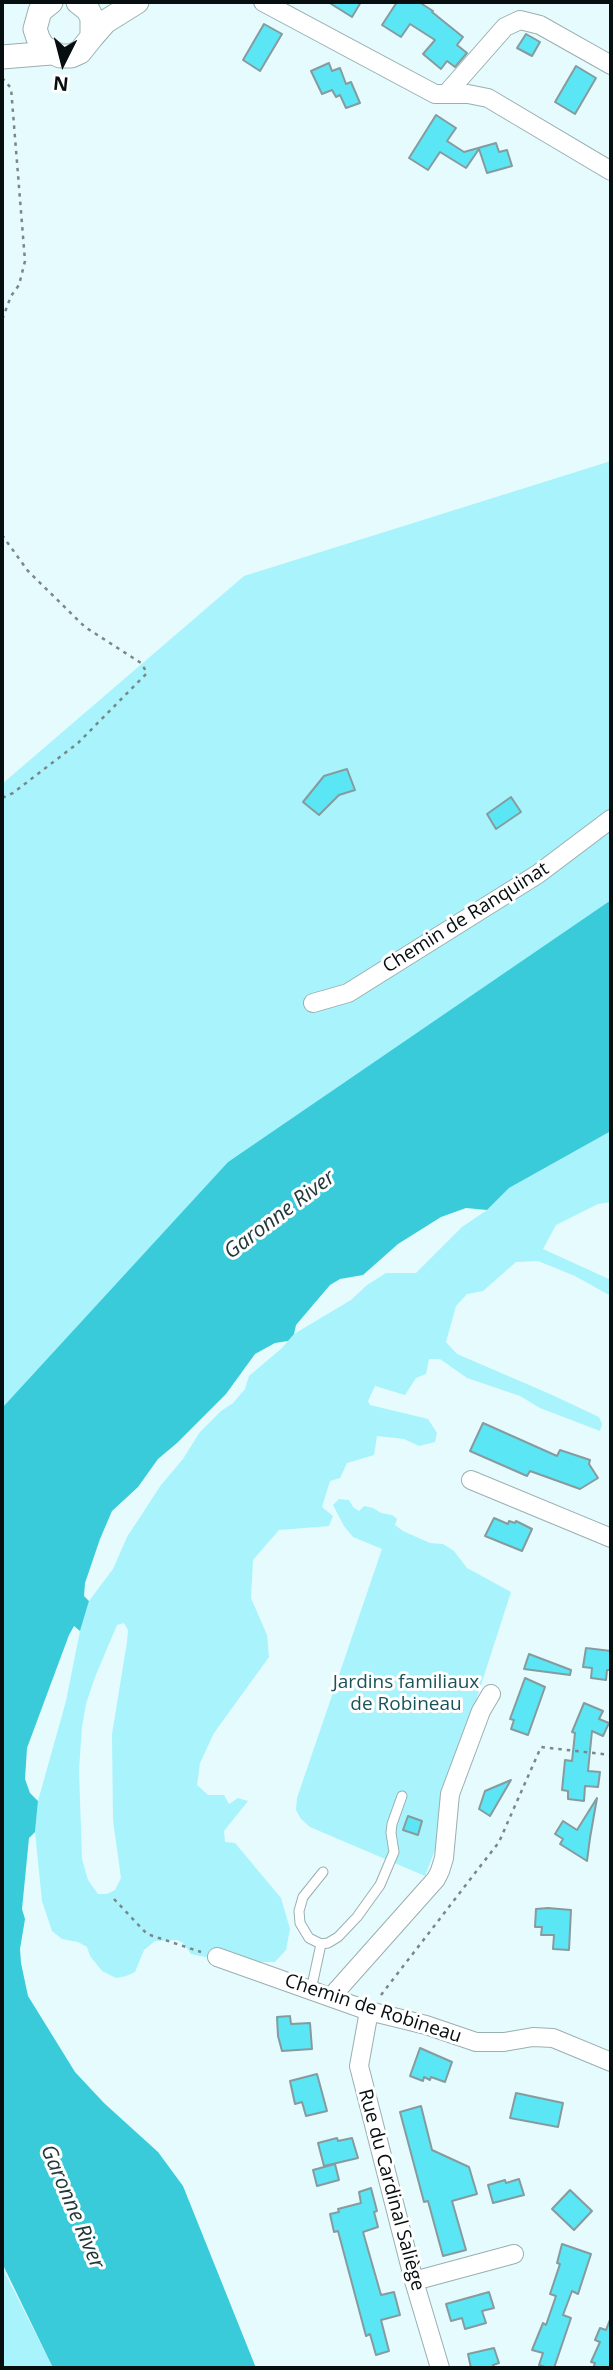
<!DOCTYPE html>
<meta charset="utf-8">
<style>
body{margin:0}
#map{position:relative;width:613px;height:2370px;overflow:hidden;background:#e5fbfe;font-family:"Open Sans",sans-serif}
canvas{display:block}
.frame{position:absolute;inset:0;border:4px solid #070e0f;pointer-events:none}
.north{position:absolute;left:28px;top:28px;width:70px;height:70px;-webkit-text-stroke:5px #fff;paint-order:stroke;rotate:186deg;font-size:19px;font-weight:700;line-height:28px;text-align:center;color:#070e0f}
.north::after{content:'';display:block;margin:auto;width:24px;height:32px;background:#070e0f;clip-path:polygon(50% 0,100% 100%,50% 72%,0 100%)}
</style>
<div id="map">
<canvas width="613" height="2370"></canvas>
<div class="frame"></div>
<div class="north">N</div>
</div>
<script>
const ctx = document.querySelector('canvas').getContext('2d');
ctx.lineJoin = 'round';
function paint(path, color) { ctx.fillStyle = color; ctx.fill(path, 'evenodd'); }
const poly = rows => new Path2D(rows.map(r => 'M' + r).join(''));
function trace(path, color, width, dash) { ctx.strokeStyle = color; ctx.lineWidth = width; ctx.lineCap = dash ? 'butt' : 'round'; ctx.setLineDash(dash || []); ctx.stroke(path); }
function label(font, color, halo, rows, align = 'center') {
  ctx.font = font + ' "Open Sans",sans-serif'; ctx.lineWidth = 6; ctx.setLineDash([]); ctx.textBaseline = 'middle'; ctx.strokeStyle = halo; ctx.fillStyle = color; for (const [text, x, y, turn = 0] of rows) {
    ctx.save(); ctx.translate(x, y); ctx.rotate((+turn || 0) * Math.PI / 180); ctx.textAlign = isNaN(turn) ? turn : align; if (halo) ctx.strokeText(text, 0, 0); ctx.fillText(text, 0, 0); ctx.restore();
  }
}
paint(poly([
 [611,461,611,900,228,1162,2,1408,2,784,244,576],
 [611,1131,611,1202,598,1204,556,1225,543,1249,611,1280,611,1296,575,1276,538,1261,516,1262,483,1291,467,1294,456,1306,446,1342,457,1354,550,1394,599,1417,602,1424,600,1431,540,1408,520,1396,467,1378,440,1359,429,1359,426,1374,416,1378,405,1395,375,1386,368,1401,370,1405,428,1419,437,1433,435,1442,419,1446,404,1439,377,1436,374,1455,347,1463,340,1478,330,1481,322,1507,333,1516,329,1526,279,1530,253,1560,251,1598,267,1635,269,1657,214,1733,200,1763,197,1785,208,1795,224,1795,229,1804,238,1798,248,1801,224,1831,225,1842,235,1843,281,1898,290,1929,286,1950,275,1962,255,1962,226,1956,205,1957,191,1954,183,1943,177,1940,155,1941,144,1950,135,1972,126,1976,116,1978,102,1971,90,1956,87,1947,78,1942,62,1939,52,1931,42,1901,35,1832,38,1801,66,1701,80,1631,89,1601,113,1569,127,1537,161,1485,183,1459,200,1432,221,1411,233,1403,245,1389,249,1376,282,1348,294,1334,351,1300,367,1285,386,1273,416,1273,462,1227,487,1210,509,1188],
 [124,1623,128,1630,127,1642,112,1734,113,1820,121,1878,115,1890,107,1894,98,1894,88,1880,82,1859,79,1770,82,1727,86,1704,95,1677,117,1625],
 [339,1499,349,1500,353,1507,359,1511,364,1506,373,1508,381,1513,392,1515,397,1519,395,1525,403,1531,430,1543,443,1544,454,1551,467,1568,511,1592,470,1719,440,1837,425,1876,310,1827,301,1819,296,1810,297,1798,382,1549,353,1537,344,1526,333,1505],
 [2,2263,6,2275,53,2368,2,2368]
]), '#a9f3fc');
paint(poly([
 [611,900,611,1131,509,1188,487,1210,466,1208,441,1217,398,1244,363,1275,340,1279,330,1285,296,1325,294,1334,288,1341,275,1343,255,1354,226,1394,177,1443,158,1459,138,1487,112,1511,100,1539,85,1583,84,1596,89,1601,80,1631,74,1626,69,1635,27,1748,25,1779,30,1793,38,1801,35,1832,29,1838,22,1909,25,1919,20,1949,21,1963,28,1996,75,2072,104,2103,158,2152,183,2186,256,2368,53,2368,2,2263,2,1408,228,1162]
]), '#39cbda');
const building = poly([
 [328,2,361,2,352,17,328,2],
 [397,2,419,2,433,11,432,12,463,37,457,45,467,53,455,67,447,61,441,69,423,54,435,40,410,24,401,37,382,25,397,2],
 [264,24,282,34,260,71,243,60,264,24],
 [526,34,540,42,532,56,517,48,526,34],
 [329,63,332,71,340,68,346,84,351,82,360,103,346,108,340,95,336,97,332,90,322,94,311,71,329,63],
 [576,66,596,78,575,114,555,102,576,66],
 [436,115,456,128,447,141,464,152,496,143,499,152,507,150,512,166,487,173,479,149,466,168,440,152,428,170,409,158,436,115],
 [347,769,355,790,339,795,319,815,303,802,324,776,347,769],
 [511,797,521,812,496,829,487,814,511,797],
 [483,1423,557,1456,560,1450,590,1460,589,1464,598,1478,580,1489,530,1471,527,1476,470,1451,483,1423],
 [494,1518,508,1524,509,1521,515,1523,516,1521,532,1529,522,1551,485,1536,494,1518],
 [586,1648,611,1651,611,1670,607,1670,606,1680,591,1678,592,1668,583,1667,586,1648],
 [529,1654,571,1670,570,1675,524,1669,529,1654],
 [525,1678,545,1687,528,1735,511,1729,514,1720,510,1719,525,1678],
 [584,1703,603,1711,599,1719,609,1723,603,1736,592,1731,588,1771,600,1772,599,1780,598,1787,585,1786,584,1801,568,1799,568,1791,562,1790,565,1760,572,1761,575,1733,572,1732,584,1703],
 [511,1780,490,1816,479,1809,485,1791,511,1780],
 [597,1798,590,1838,587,1861,560,1844,563,1839,555,1834,563,1821,577,1830,597,1798],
 [408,1816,422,1821,418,1835,403,1830,408,1816],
 [548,1908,571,1910,569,1950,553,1949,554,1935,541,1935,542,1927,535,1927,536,1909,548,1908],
 [290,2016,291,2024,310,2023,312,2049,282,2051,278,2036,277,2017,290,2016],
 [420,2048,452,2062,445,2082,431,2077,430,2080,424,2077,423,2081,410,2076,420,2048],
 [317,2074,327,2111,306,2116,302,2102,295,2104,290,2081,317,2074],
 [516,2093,563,2103,558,2127,510,2118,516,2093],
 [421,2106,432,2150,469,2167,477,2194,452,2201,466,2250,443,2256,428,2201,424,2202,400,2112,421,2106],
 [337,2138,338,2141,352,2138,358,2158,324,2166,318,2143,337,2138],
 [335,2164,339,2180,317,2186,313,2170,335,2164],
 [519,2179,524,2195,493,2203,488,2185,505,2180,506,2183,519,2179],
 [371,2188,377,2211,374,2212,378,2227,363,2232,381,2295,394,2292,400,2315,381,2320,389,2351,376,2355,370,2334,366,2336,338,2231,334,2232,330,2214,339,2212,338,2209,361,2203,359,2192,371,2188],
 [570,2190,592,2211,574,2230,552,2209,570,2190],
 [562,2244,591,2254,578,2294,572,2291,563,2315,571,2318,554,2368,548,2368,539,2365,543,2353,532,2350,543,2323,546,2325,556,2296,550,2294,560,2264,557,2263,562,2244],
 [489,2292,494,2308,482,2311,486,2323,465,2329,462,2318,451,2321,446,2304,489,2292],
 [611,2317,611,2368,593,2368,595,2363,591,2362,600,2342,595,2340,600,2328,606,2330,611,2317],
 [494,2348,499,2363,493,2365,494,2368,471,2368,468,2354,494,2348]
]);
paint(building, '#5be6f5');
trace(building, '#869b9e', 2);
const lane = poly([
 [323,1872,303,1897,299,1911,300,1923,309,1938,321,1944,328,1943,338,1937,357,1917,380,1885,394,1852,391,1833,392,1824,402,1796],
 [311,1990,321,1944]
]);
const street = poly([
 [263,2,435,94,468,94,488,98,611,171],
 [447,93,505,27,520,20,540,25,611,65],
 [313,1003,348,993,538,874,611,819],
 [471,1480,611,1538],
 [217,1957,369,2011,426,2025,476,2042,504,2042,533,2037,553,2038,611,2062],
 [331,1997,436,1879,440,1871,444,1858,450,1794,481,1711,491,1694],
 [369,2011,359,2066,414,2281,440,2368],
 [414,2281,514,2254]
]);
const secondary = poly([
 [51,2,40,11,35,29,38,38,43,47,60,56,71,56,80,52,92,37,92,18,88,10,78,2],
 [92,37,105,22,137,2],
 [2,57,51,53]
]);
trace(lane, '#9aafb1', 11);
trace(street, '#9aafb1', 20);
trace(secondary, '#9aafb1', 25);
trace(poly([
 [2,78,11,88,25,261,19,285,11,296,2,320],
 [2,535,28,571,85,627,141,663,147,673,78,743,13,793,2,798],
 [114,1899,147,1934,201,1952],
 [381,1995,499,1842,541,1747,611,1755]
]), '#798789', 2.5, [3.5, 5]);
trace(lane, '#fff', 9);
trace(street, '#fff', 18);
trace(secondary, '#fff', 23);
label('19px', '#070e0f', '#fff', [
 ["Chemin de Ranquinat",466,918,-32],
 ["Chemin de Robineau",373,2009,18],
 ["Rue du Cardinal Saliège",391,2190,75]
]);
label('19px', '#19545a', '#fff', [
 ["Jardins familiaux",406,1683],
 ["de Robineau",406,1705]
]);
label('italic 21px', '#22393c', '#fff', [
 ["Garonne River",280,1215,-37],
 ["Garonne River",72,2207,67]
]);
</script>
